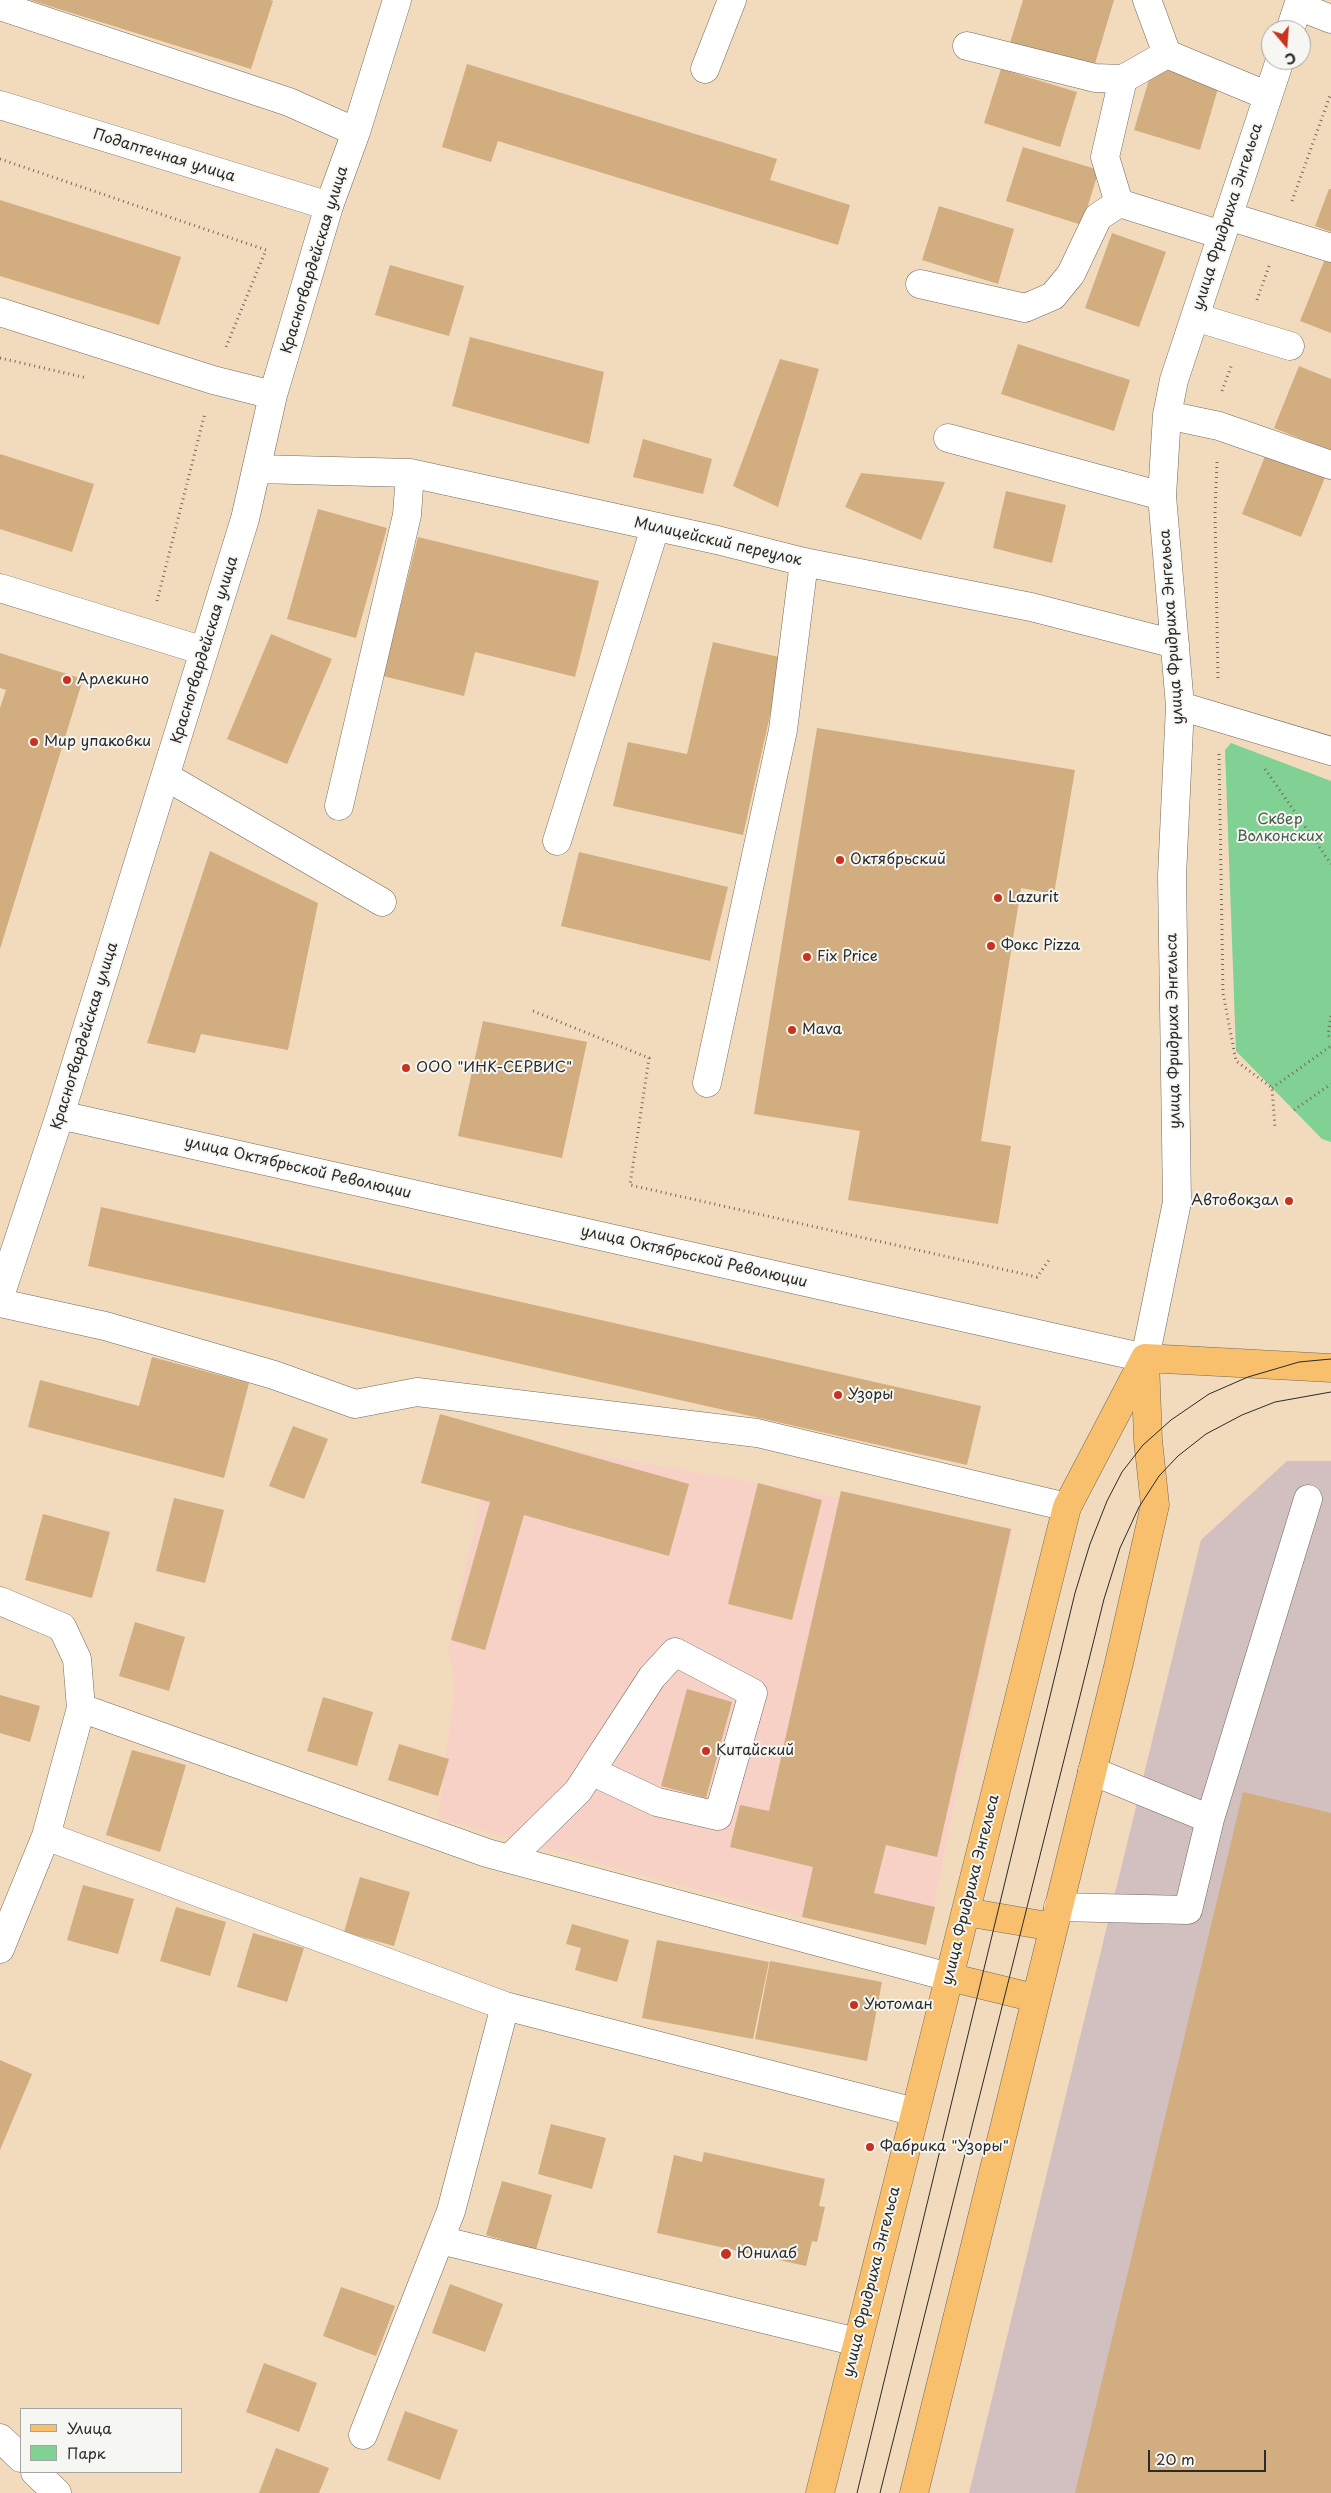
<!DOCTYPE html>
<meta charset="utf-8">
<style>
body{margin:0}
#map{position:relative;width:1331px;height:2493px;overflow:hidden;background:#f2dbbc;font-family:"Playpen Sans",sans-serif}
canvas{display:block}
.legend{position:absolute;left:20px;top:2408px;width:162px;height:65px;box-sizing:border-box;background:#f6f6f2;border:1px solid #a5a5a2;margin:0;padding:6px 9px;list-style:none;font-size:15px;color:#2b2b2b}
.legend li{display:flex;align-items:center;gap:10px;height:25px}
.legend b{width:25px;border:1px solid #a5a5a2}
.north{position:absolute;left:1261px;top:20px;width:50px;height:50px;box-sizing:border-box;background:#f6f6f2;border:1px solid #a5a5a2;border-radius:50%;rotate:162deg;font-size:14px;font-weight:700;line-height:20px;text-align:center;color:#2b2b2b}
.north::after{content:'';display:block;margin:auto;width:18px;height:22px;background:#c8321e;clip-path:polygon(50% 0,100% 100%,50% 72%,0 100%)}
.scale{position:absolute;left:1148px;top:2450px;width:118px;height:22px;box-sizing:border-box;border:2px solid #2b2b2b;border-top:0;padding-left:6px;font-size:15px;line-height:18px;white-space:nowrap;color:#2b2b2b;-webkit-text-stroke:4px #f6f6f2;paint-order:stroke}
</style>
<div id="map">
<canvas width="1331" height="2493"></canvas>
<ul class="legend">
<li><b style="height:6px;background:#f8bf6c"></b>Улица</li>
<li><b style="height:14px;background:#80d193"></b>Парк</li>
</ul>
<div class="north">С</div>
<div class="scale">20 m</div>
</div>
<script>
const ctx = document.querySelector('canvas').getContext('2d');
ctx.lineJoin = 'round';
function paint(path, color) { ctx.fillStyle = color; ctx.fill(path, 'evenodd'); }
const poly = rows => new Path2D(rows.map(r => 'M' + r).join(''));
function trace(path, color, width, dash) { ctx.strokeStyle = color; ctx.lineWidth = width; ctx.lineCap = dash ? 'butt' : 'round'; ctx.setLineDash(dash || []); ctx.stroke(path); }
function label(font, color, halo, rows, align = 'center') {
  ctx.font = font + ' "Playpen Sans",sans-serif'; ctx.lineWidth = 4; ctx.setLineDash([]); ctx.textBaseline = 'middle'; ctx.strokeStyle = halo; ctx.fillStyle = color; for (const [text, x, y, turn = 0] of rows) {
    ctx.save(); ctx.translate(x, y); ctx.rotate((+turn || 0) * Math.PI / 180); ctx.textAlign = isNaN(turn) ? turn : align; if (halo) ctx.strokeText(text, 0, 0); ctx.fillText(text, 0, 0); ctx.restore();
  }
}
paint(poly([
 [444,1428,1013,1528,996,1599,926,1945,802,1917,611,1867,438,1818,455,1685,448,1648,481,1500,427,1483]
]), '#f7d1c6');
paint(poly([
 [1287,1461,1331,1461,1331,2493,969,2493,1201,1540]
]), '#d2bfbf');
paint(poly([
 [1231,743,1331,781,1331,1142,1322,1139,1236,1051,1225,750]
]), '#80d193');
paint(poly([
 [30,0,270,0,273,1,251,69],
 [1023,0,1114,0,1094,67,1010,43],
 [467,64,777,159,770,180,850,205,838,245,498,141,491,162,442,147],
 [1153,66,1219,85,1200,150,1134,130],
 [1001,69,1077,92,1060,147,984,123],
 [1023,147,1099,170,1082,225,1006,201],
 [1329,189,1331,189,1331,232,1315,226],
 [0,200,181,257,159,325,0,276],
 [939,206,1014,229,998,284,922,260],
 [1112,233,1166,252,1139,327,1085,308],
 [1325,259,1331,261,1331,333,1300,321],
 [390,265,464,286,449,336,375,315],
 [470,337,604,372,589,444,452,406],
 [1018,344,1130,380,1114,431,1001,394],
 [780,359,819,369,778,507,733,486],
 [1299,366,1331,379,1331,451,1274,428],
 [643,439,712,459,703,494,633,477],
 [1267,451,1326,475,1301,537,1242,514],
 [0,454,94,484,72,552,0,529],
 [861,473,945,482,921,540,845,507],
 [1006,491,1066,505,1052,563,993,548],
 [318,509,387,528,356,638,287,619],
 [418,537,599,581,575,677,475,652,464,696,383,676],
 [271,634,332,659,287,764,227,739],
 [713,642,783,658,743,835,613,806,628,742,687,754],
 [0,653,83,679,0,949,0,708,6,690,0,688],
 [817,728,1075,770,1054,894,1021,888,981,1141,1011,1146,998,1224,848,1200,860,1131,754,1114],
 [210,851,318,903,288,1050,201,1034,195,1053,147,1043],
 [579,852,728,887,710,961,561,926],
 [483,1021,587,1042,562,1158,458,1136],
 [101,1207,981,1406,967,1465,88,1266],
 [152,1357,249,1383,224,1478,28,1427,40,1380,139,1406],
 [440,1414,689,1484,669,1556,524,1515,485,1650,451,1640,490,1502,421,1483],
 [293,1426,328,1439,304,1499,269,1486],
 [758,1483,822,1500,792,1620,728,1604],
 [841,1491,1011,1529,937,1857,886,1845,874,1893,935,1907,926,1945,802,1917,813,1867,730,1847,740,1805,769,1811],
 [174,1498,224,1510,205,1583,156,1571],
 [43,1514,110,1532,92,1598,25,1580],
 [135,1622,185,1637,169,1691,119,1676],
 [687,1689,732,1702,706,1798,661,1786],
 [0,1695,40,1706,30,1742,0,1733],
 [323,1697,373,1712,357,1766,307,1751],
 [399,1744,449,1759,438,1796,388,1780],
 [132,1750,186,1765,160,1852,106,1835],
 [1243,1792,1331,1813,1331,2493,1075,2493],
 [360,1877,410,1892,394,1946,344,1932],
 [83,1885,134,1899,118,1954,67,1940],
 [176,1907,226,1922,210,1976,160,1961],
 [572,1924,629,1940,617,1982,575,1970,581,1948,566,1944],
 [253,1933,304,1948,287,2002,237,1987],
 [657,1940,769,1962,753,2039,642,2018],
 [770,1961,882,1982,867,2061,755,2039],
 [0,2060,32,2074,0,2150],
 [551,2124,606,2138,592,2189,538,2174],
 [704,2152,825,2179,819,2206,825,2207,817,2242,812,2241,806,2266,657,2233,674,2155,702,2162],
 [502,2181,552,2195,536,2250,486,2235],
 [450,2284,503,2304,485,2352,432,2333],
 [341,2287,395,2306,376,2356,323,2336],
 [264,2363,317,2383,299,2432,246,2412],
 [405,2411,458,2430,440,2480,387,2460],
 [276,2448,329,2468,319,2493,259,2493]
]), '#d1ad80');
const minor = poly([
 [1147,0,1167,54],
 [0,6,289,102,356,132],
 [1298,6,1331,19],
 [1290,30,1300,0],
 [967,46,1095,78,1123,79,1167,54,1268,96],
 [705,69,732,0],
 [0,105,329,206],
 [1119,203,1105,157,1123,79],
 [1228,216,1331,248],
 [920,284,1025,308,1053,296,1071,274,1098,217,1119,203,1222,235],
 [0,312,213,380,273,395],
 [1195,317,1290,346],
 [1167,415,1219,426,1331,465],
 [948,438,1162,496],
 [257,469,410,473,717,540,804,562,1031,607,1175,644],
 [0,588,204,651],
 [1180,706,1331,751],
 [165,776,382,902],
 [339,806,407,515,410,473],
 [557,841,655,528],
 [707,1083,783,730,804,562],
 [60,1115,1145,1358,1177,1202,1172,876,1180,706,1162,496,1167,415,1174,380,1280,60],
 [0,1296,60,1115,245,519,273,395,329,206,356,132,397,0],
 [0,1303,105,1326,274,1375,355,1404,417,1392,757,1433,1067,1507],
 [0,1601,62,1627,77,1659,81,1708,46,1836,0,1949],
 [81,1708,487,1853,949,1977],
 [1210,1819,1308,1499],
 [46,1836,505,2006,915,2112],
 [509,1859,578,1791,591,1771,652,1677,675,1652,753,1693,718,1816,657,1802,591,1771],
 [1058,1907,1188,1910,1210,1819,1092,1771],
 [440,2240,857,2342],
 [363,2435,451,2211,505,2006],
 [0,2438,21,2458],
 [35,2472,57,2493]
]);
const major = poly([
 [1145,1358,1331,1368],
 [966,1912,1053,1927],
 [949,1977,1035,1998],
 [820,2493,1067,1507,1145,1358],
 [914,2493,1119,1663,1155,1505,1148,1440,1145,1360]
]);
trace(minor, '#71695e', 29);
trace(major, '#71695e', 29);
trace(poly([
 [0,159,266,250,226,347],
 [1292,201,1331,93],
 [1257,300,1269,266],
 [0,358,87,378],
 [1222,391,1232,364],
 [1217,462,1215,512,1218,681],
 [157,601,205,413],
 [1219,754,1223,993,1236,1061,1272,1088,1275,1127],
 [1265,769,1331,864],
 [533,1011,649,1058,630,1185,1037,1277,1049,1260],
 [1331,1016,1328,1035,1331,1039],
 [1272,1088,1331,1046],
 [1294,1110,1331,1084]
]), '#71695e', 3, [1, 4]);
trace(minor, '#fff', 28);
trace(major, '#f8bf6c', 28);
trace(poly([
 [857,2493,1075,1593,1090,1544,1107,1501,1122,1472,1143,1445,1171,1420,1209,1394,1248,1377,1299,1362,1331,1359],
 [880,2493,1080,1696,1104,1599,1120,1548,1139,1507,1159,1476,1178,1456,1206,1434,1242,1415,1275,1402,1331,1392]
]), '#2b2b2b', 1);
for (const [x, y, r, color] of [
 [67,680,5,"#c8321e"],
 [34,742,5,"#c8321e"],
 [840,860,5,"#c8321e"],
 [998,898,5,"#c8321e"],
 [991,946,5,"#c8321e"],
 [807,957,5,"#c8321e"],
 [792,1030,5,"#c8321e"],
 [406,1068,5,"#c8321e"],
 [1289,1201,5,"#c8321e"],
 [838,1395,5,"#c8321e"],
 [706,1751,5,"#c8321e"],
 [854,2005,5,"#c8321e"],
 [870,2147,5,"#c8321e"],
 [726,2254,6,"#c8321e"]
]) { const dot = new Path2D(); dot.arc(x, y, r, 0, 2 * Math.PI); ctx.fillStyle = color; ctx.fill(dot); trace(dot, '#f6f6f2', 2); }
label('15px', '#2b2b2b', '#f6f6f2', [
 ["Подаптечная улица",164,156,17],
 ["улица Фридриха Энгельса",1228,217,-72],
 ["Красногвардейская улица",315,260,-73],
 ["Милицейский переулок",718,542,13],
 ["улица Фридриха Энгельса",1172,627,-94],
 ["Красногвардейская улица",205,650,-73],
 ["улица Фридриха Энгельса",1174,1031,-91],
 ["Красногвардейская улица",85,1036,-73],
 ["улица Октябрьской Революции",298,1168,13],
 ["улица Октябрьской Революции",694,1257,13],
 ["улица Фридриха Энгельса",971,1890,-76],
 ["улица Фридриха Энгельса",872,2282,-76]
]);
label('15px', '#2b2b2b', '#f6f6f2', [
 ["Арлекино",77,680],
 ["Мир упаковки",44,742],
 ["Октябрьский",850,860],
 ["Lazurit",1008,898],
 ["Фокс Pizza",1001,946],
 ["Fix Price",817,957],
 ["Mava",802,1030],
 ["ООО \"ИНК-СЕРВИС\"",416,1068],
 ["Автовокзал",1279,1201,"right"],
 ["Узоры",848,1395],
 ["Китайский",716,1751],
 ["Уютоман",864,2005],
 ["Фабрика \"Узоры\"",880,2147],
 ["Юнилаб",737,2254]
], 'left');
label('15px', '#445d4a', '#f6f6f2', [
 ["Сквер",1280,820],
 ["Волконских",1280,837]
]);
</script>
